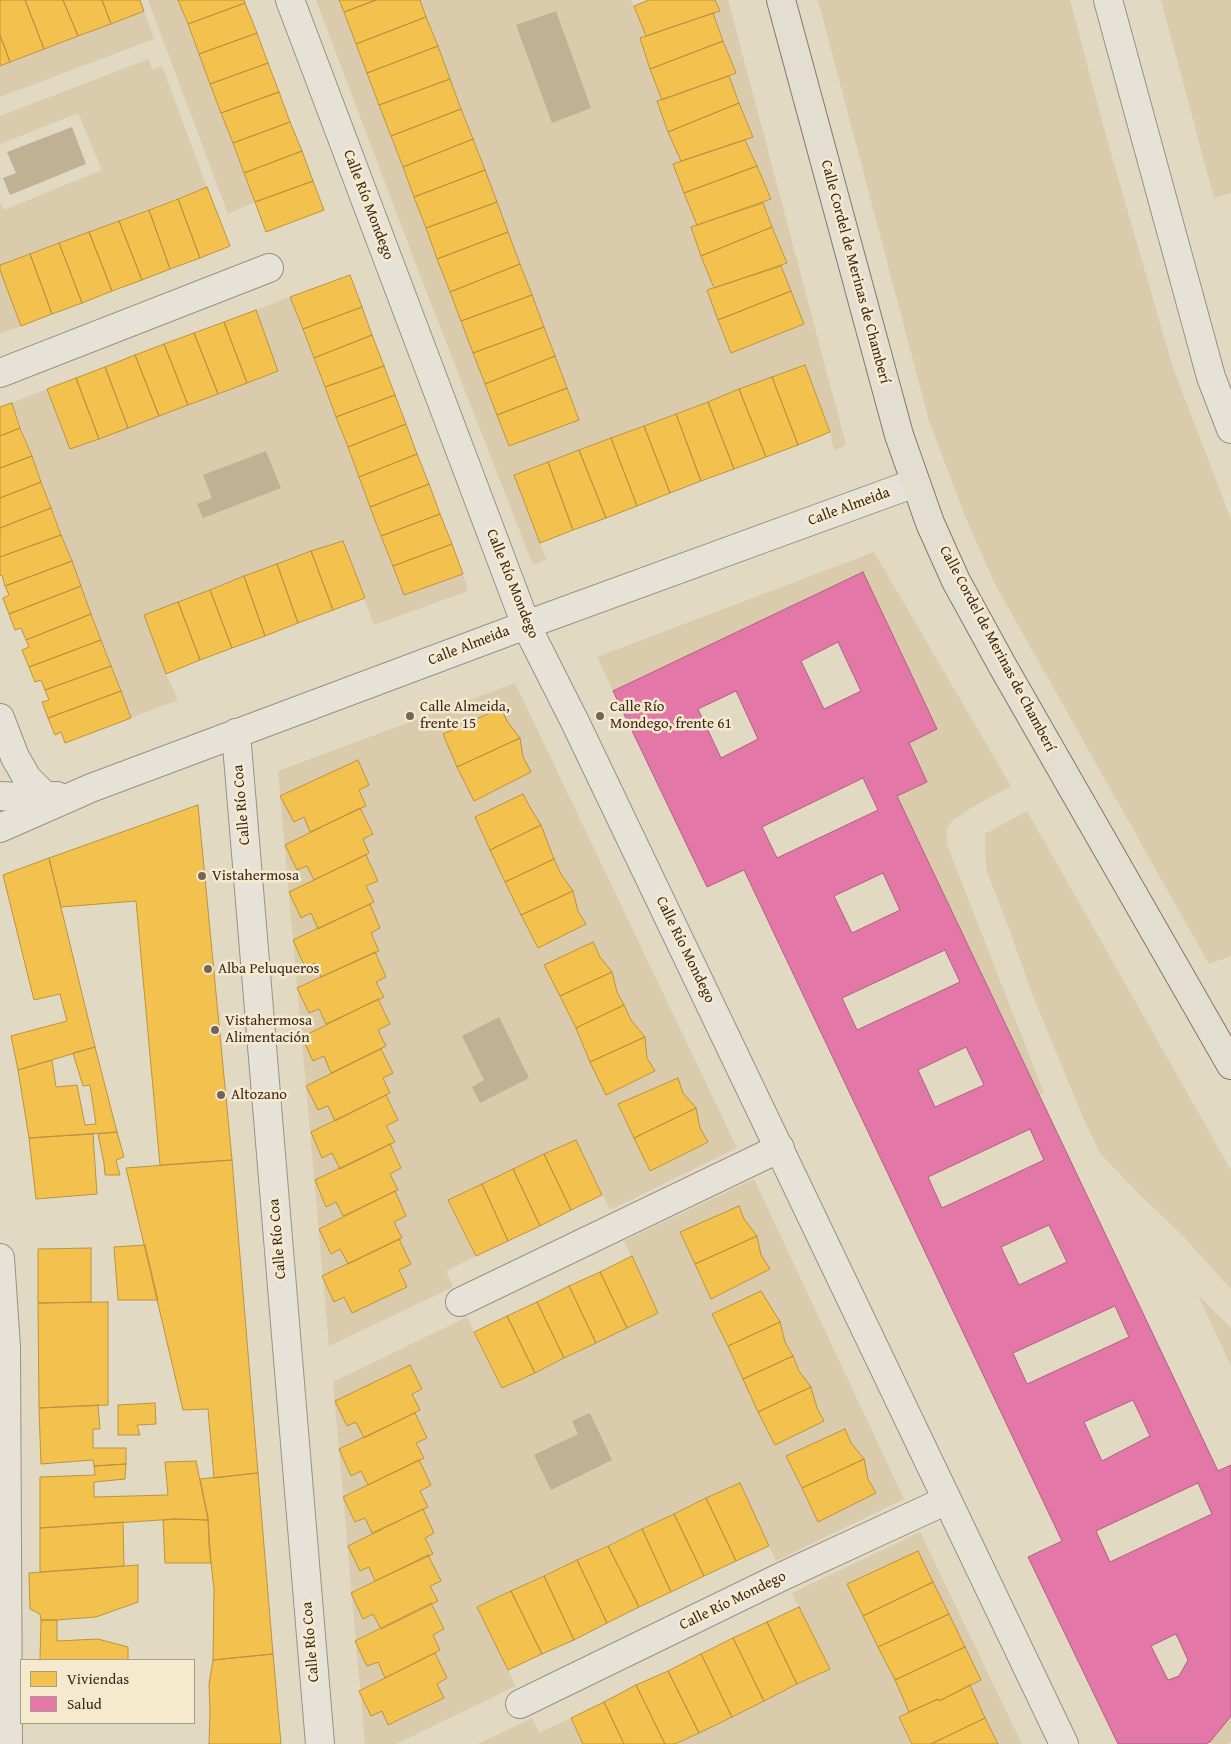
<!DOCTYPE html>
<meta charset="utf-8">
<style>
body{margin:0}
#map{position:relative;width:1231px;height:1744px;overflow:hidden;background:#e2d9c2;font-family:"Gentium Book Plus",serif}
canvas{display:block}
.legend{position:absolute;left:20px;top:1659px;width:175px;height:65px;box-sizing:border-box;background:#f5eace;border:1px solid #ab9c88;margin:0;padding:6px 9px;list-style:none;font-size:15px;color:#3c271e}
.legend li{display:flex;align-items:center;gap:10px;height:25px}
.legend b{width:25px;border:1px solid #ab9c88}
</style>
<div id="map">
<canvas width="1231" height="1744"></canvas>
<ul class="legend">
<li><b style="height:14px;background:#f2c14e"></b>Viviendas</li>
<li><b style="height:14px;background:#e377a8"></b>Salud</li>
</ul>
</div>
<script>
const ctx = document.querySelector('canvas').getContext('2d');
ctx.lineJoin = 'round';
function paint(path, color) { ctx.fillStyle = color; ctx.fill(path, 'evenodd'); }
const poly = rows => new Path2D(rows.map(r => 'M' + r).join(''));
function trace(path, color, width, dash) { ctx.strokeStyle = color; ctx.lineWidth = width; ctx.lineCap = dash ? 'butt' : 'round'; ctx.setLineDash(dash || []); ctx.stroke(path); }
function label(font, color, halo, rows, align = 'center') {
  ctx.font = font + ' "Gentium Book Plus",serif'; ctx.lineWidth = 5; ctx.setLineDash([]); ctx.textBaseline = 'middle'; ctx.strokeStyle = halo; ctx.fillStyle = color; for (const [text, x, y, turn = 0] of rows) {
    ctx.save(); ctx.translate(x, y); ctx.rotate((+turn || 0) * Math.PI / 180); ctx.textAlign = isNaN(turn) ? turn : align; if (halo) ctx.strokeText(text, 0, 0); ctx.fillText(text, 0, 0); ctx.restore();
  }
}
paint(poly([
 [148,0,178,0,255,202,228,214],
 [316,0,339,0,509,446,579,419,420,0,631,0,646,36,640,39,662,100,668,132,681,161,673,164,697,225,691,227,714,288,707,290,731,353,804,324,781,266,787,263,763,203,771,198,745,140,753,136,729,76,736,73,713,13,720,11,715,0,728,0,846,445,834,450,830,432,805,365,514,474,546,559,533,565,423,283],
 [818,0,1070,0,1106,136,1173,368,1231,519,1231,956,1209,964,995,584,965,516,929,421],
 [1161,0,1231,0,1231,193,1214,198],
 [144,11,154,39,0,97,0,66],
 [149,59,152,70,162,66,207,187,0,265,0,202,4,210,102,170,78,113,0,144,0,116],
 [0,270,21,326,0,334],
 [290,297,404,595,463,574,468,591,374,625,343,541,244,576,145,615,166,674,178,700,131,718,12,403,47,389,70,449,277,371,256,310],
 [874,552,1011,786,971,808,952,821,947,828,947,845,1044,1093,1040,1095,897,796,927,782,909,743,937,729,863,573,613,691,597,657],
 [515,683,737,1148,610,1210,576,1140,449,1200,476,1256,446,1271,453,1287,329,1346,278,771],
 [1027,811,1231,1170,1231,1289,1184,1237,1137,1192,1100,1153,1084,1120,1031,991,1010,931,986,869,985,834],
 [754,1179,904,1499,776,1561,740,1483,706,1498,477,1607,516,1686,396,1744,365,1744,333,1382,467,1317,502,1388,535,1373,658,1313,624,1241],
 [1198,1295,1231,1328,1231,1366],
 [920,1532,1022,1744,675,1744,830,1669,792,1593],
 [1231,1716,1231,1741,1228,1744,1213,1744,1210,1742],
 [532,1718,539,1733,571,1718,583,1744,478,1744]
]), '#d9cbac');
paint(poly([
 [556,11,591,108,552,123,516,25],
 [72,127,86,164,10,195,3,178,16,173,7,152],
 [266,451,281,488,203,518,197,504,212,498,203,475],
 [499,1017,529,1078,480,1103,472,1087,484,1080,462,1036],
 [590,1413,612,1460,551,1490,534,1455,578,1434,572,1421]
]), '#c1b194');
const homes = poly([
 [0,0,25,0,44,49,10,62,0,35,0,0],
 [25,0,63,0,78,36,44,49,25,0],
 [63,0,102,0,111,24,78,36,63,0],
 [102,0,140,0,144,11,111,24,102,0],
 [178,0,244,0,245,3,188,24,178,0],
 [339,0,376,0,344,12,339,0],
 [376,0,420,0,426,17,356,44,344,12,376,0],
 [649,0,715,0,720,11,646,36,634,6,649,0],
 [245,3,257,33,199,54,188,24,245,3],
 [713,13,723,41,650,69,640,38,713,13],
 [426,17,438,46,367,73,356,44,426,17],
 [257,33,268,63,210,84,199,54,257,33],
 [0,35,10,62,0,66,0,35],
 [723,41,736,73,662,100,650,69,723,41],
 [438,46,450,79,379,105,367,73,438,46],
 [268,63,279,92,221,113,210,84,268,63],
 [729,76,739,103,668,132,657,101,729,76],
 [450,79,461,109,391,136,379,105,450,79],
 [279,92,290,122,233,143,221,113,279,92],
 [739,103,753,137,681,161,668,132,739,103],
 [461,109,473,139,403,167,391,136,461,109],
 [290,122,302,151,244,173,233,143,290,122],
 [473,139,485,170,414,197,403,167,473,139],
 [745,140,757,166,684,193,673,164,745,140],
 [302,151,313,181,255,202,244,173,302,151],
 [757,166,771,199,697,225,684,193,757,166],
 [485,170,497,202,426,228,414,197,485,170],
 [313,181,324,210,266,232,255,202,313,181],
 [207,187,230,246,200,258,178,199,207,187],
 [178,199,200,258,170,269,149,210,178,199],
 [497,202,508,232,437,259,426,228,497,202],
 [763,203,772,227,701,256,691,227,763,203],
 [149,210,170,269,142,280,119,221,149,210],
 [119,221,142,280,112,291,89,232,119,221],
 [772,227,787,263,714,288,701,256,772,227],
 [89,232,112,291,82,303,59,243,89,232],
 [508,232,520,264,450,292,437,259,508,232],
 [59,243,82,303,52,314,30,254,59,243],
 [30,254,52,314,21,326,0,270,0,265,30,254],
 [520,264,532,295,461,321,450,292,520,264],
 [781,266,791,291,718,320,707,290,781,266],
 [350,275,362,307,303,329,290,297,350,275],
 [791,291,804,324,731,353,718,320,791,291],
 [532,295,544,327,473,353,461,321,532,295],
 [362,307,372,335,314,358,303,329,362,307],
 [256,310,278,371,247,383,224,322,256,310],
 [224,322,247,383,218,394,194,333,224,322],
 [544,327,555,356,485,384,473,353,544,327],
 [194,333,218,394,188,405,164,344,194,333],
 [372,335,384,366,325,387,314,358,372,335],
 [164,344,188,405,159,416,135,355,164,344],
 [135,355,159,416,128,428,105,367,135,355],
 [555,356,567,388,497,415,485,384,555,356],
 [805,365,830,432,798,445,772,377,805,365],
 [384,366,395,395,336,417,325,387,384,366],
 [105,367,128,428,99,439,76,378,105,367],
 [772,377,798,445,766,457,739,389,772,377],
 [76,378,99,439,70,449,47,389,76,378],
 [567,388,579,420,509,446,497,415,567,388],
 [739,389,766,457,734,469,708,402,739,389],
 [395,395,406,424,348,447,336,417,395,395],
 [708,402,734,469,701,481,676,414,708,402],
 [12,403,20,428,0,436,0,407,12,403],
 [676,414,701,481,670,493,644,426,676,414],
 [406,424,417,454,359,477,348,447,406,424],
 [644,426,670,493,637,506,611,438,644,426],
 [20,428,32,456,0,468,0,436,20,428],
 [611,438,637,506,606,518,579,450,611,438],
 [579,450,606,518,573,530,548,462,579,450],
 [417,454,429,484,370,507,359,477,417,454],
 [32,456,41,482,0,498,0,468,32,456],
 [548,462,573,530,540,543,514,475,548,462],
 [41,482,51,508,0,528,0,498,41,482],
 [429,484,440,514,381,536,370,507,429,484],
 [51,508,61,535,0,557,0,528,51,508],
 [440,514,452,544,393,566,381,536,440,514],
 [61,535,72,561,5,586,2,575,0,576,0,557,61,535],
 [343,541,365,598,333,610,311,551,343,541],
 [452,544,463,574,404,595,393,566,452,544],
 [311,551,333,610,298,623,277,564,311,551],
 [72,561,81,586,9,614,3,598,9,595,5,586,72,561],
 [277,564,298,623,265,636,244,576,277,564],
 [244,576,265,636,232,648,210,590,244,576],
 [81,586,91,614,26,640,21,628,15,630,9,614,81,586],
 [210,590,232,648,200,660,178,602,210,590],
 [178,602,200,660,166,674,144,615,178,602],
 [91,614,101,640,29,667,22,650,29,647,26,640,91,614],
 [101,640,111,666,45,690,41,680,35,682,29,667,101,640],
 [111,666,121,691,48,718,42,702,49,700,45,690,111,666],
 [121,691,131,718,65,743,61,732,55,735,48,718,121,691],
 [501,708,507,721,520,738,457,767,443,734,501,708],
 [520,738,523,757,531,772,474,801,457,767,520,738],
 [358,760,369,785,359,790,366,806,310,832,304,817,294,822,280,796,358,760],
 [523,794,531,809,541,825,490,850,475,817,523,794],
 [198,805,232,1160,160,1165,136,901,61,907,49,858,198,805],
 [360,808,373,834,363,839,369,853,314,880,307,866,297,870,285,845,360,808],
 [541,825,554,859,505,882,490,850,541,825],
 [366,855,378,881,366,886,374,902,318,929,311,913,301,918,289,892,366,855],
 [49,858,95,1047,18,1070,11,1036,67,1021,60,994,34,1000,3,875,49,858],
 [554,859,561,874,573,891,521,915,505,882,554,859],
 [573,891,578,911,586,924,538,948,521,915,573,891],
 [370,904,380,928,371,933,379,951,321,977,315,963,305,967,293,940,370,904],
 [593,942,600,957,612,972,560,996,544,965,593,942],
 [375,952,386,977,376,982,384,997,326,1024,319,1009,309,1013,297,988,375,952],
 [612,972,617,992,624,1005,576,1028,560,996,612,972],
 [378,999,390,1024,378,1030,386,1046,331,1073,324,1056,313,1061,302,1037,378,999],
 [624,1005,631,1020,645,1037,590,1062,576,1028,624,1005],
 [645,1037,647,1058,655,1071,606,1095,590,1062,645,1037],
 [95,1047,117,1132,29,1138,18,1070,52,1060,56,1087,77,1085,85,1125,96,1124,90,1085,83,1086,73,1053,95,1047],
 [381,1049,393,1073,383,1078,390,1093,335,1121,328,1106,318,1110,306,1086,381,1049],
 [678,1078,683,1093,696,1108,634,1138,618,1104,678,1078],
 [386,1095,398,1120,386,1126,395,1142,340,1169,332,1153,322,1158,311,1132,386,1095],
 [696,1108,700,1128,708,1142,650,1171,634,1138,696,1108],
 [117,1132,124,1157,116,1160,120,1175,105,1175,104,1163,98,1134,117,1132],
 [93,1134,97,1194,36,1199,29,1138,93,1134],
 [576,1140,602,1195,571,1210,544,1154,576,1140],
 [390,1144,401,1168,390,1174,398,1190,343,1216,336,1202,326,1207,315,1180,390,1144],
 [544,1154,571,1210,540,1226,513,1169,544,1154],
 [232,1160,258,1473,214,1478,208,1409,183,1410,126,1168,232,1160],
 [513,1169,540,1226,508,1241,482,1184,513,1169],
 [482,1184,508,1241,476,1256,448,1200,482,1184],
 [395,1191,406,1216,394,1222,402,1238,348,1264,340,1249,331,1254,319,1229,395,1191],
 [739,1206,744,1219,757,1236,695,1264,680,1232,739,1206],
 [757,1236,761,1255,770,1269,711,1299,695,1264,757,1236],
 [399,1239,411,1264,399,1270,407,1287,352,1313,344,1297,334,1302,322,1276,399,1239],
 [145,1245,158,1300,118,1300,114,1247,145,1245],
 [91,1248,91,1302,38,1303,38,1249,91,1248],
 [632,1256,658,1313,627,1328,600,1272,632,1256],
 [600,1272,627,1328,596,1343,569,1286,600,1272],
 [569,1286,596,1343,564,1358,537,1302,569,1286],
 [761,1291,780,1322,728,1346,712,1314,761,1291],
 [108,1302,108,1405,39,1408,38,1303,108,1302],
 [537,1302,564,1358,535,1373,507,1316,537,1302],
 [507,1316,535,1373,502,1388,474,1332,507,1316],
 [780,1322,785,1342,793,1356,743,1379,728,1346,780,1322],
 [793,1356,799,1371,811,1387,758,1412,743,1379,793,1356],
 [410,1365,422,1389,412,1394,420,1410,364,1438,356,1422,347,1426,335,1401,410,1365],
 [811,1387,817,1408,824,1421,775,1445,758,1412,811,1387],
 [155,1403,156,1424,137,1425,140,1435,118,1435,118,1405,155,1403],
 [98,1405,100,1429,93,1429,93,1448,126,1448,126,1464,94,1466,93,1460,41,1464,39,1408,98,1405],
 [415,1413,427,1438,416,1443,424,1458,368,1485,361,1471,351,1476,339,1449,415,1413],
 [845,1429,851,1443,864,1459,802,1488,786,1456,845,1429],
 [864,1459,868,1479,876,1493,818,1522,802,1488,864,1459],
 [419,1460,431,1485,420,1491,428,1507,372,1533,365,1518,355,1522,343,1497,419,1460],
 [196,1461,208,1520,175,1519,40,1528,40,1477,95,1475,94,1466,126,1464,125,1479,94,1482,94,1497,168,1495,165,1462,196,1461],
 [258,1473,273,1654,213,1660,214,1589,209,1546,208,1517,200,1479,258,1473],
 [740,1483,769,1546,736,1561,706,1498,740,1483],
 [706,1498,736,1561,704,1576,674,1514,706,1498],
 [423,1509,434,1533,425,1538,433,1554,375,1581,369,1567,360,1571,348,1546,423,1509],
 [674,1514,704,1576,671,1592,642,1529,674,1514],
 [175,1519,208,1520,211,1563,165,1563,163,1520,175,1519],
 [123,1522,124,1566,40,1572,40,1528,123,1522],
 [642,1529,671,1592,639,1607,608,1546,642,1529],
 [608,1546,639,1607,607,1623,577,1560,608,1546],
 [918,1551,933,1582,863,1616,847,1584,918,1551],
 [428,1555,441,1581,430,1586,438,1601,381,1629,373,1614,363,1619,351,1593,428,1555],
 [577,1560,607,1623,574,1640,544,1576,577,1560],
 [138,1565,138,1602,96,1617,57,1620,41,1620,40,1614,30,1609,29,1573,138,1565],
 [544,1576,574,1640,542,1654,511,1591,544,1576],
 [933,1582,949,1614,878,1647,863,1616,933,1582],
 [511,1591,542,1654,508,1670,477,1607,511,1591],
 [431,1603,444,1629,433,1635,440,1650,385,1678,378,1662,367,1666,355,1641,431,1603],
 [799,1607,830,1669,797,1684,767,1622,799,1607],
 [949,1614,965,1647,895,1680,878,1647,949,1614],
 [41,1620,57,1620,57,1641,98,1639,128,1647,128,1660,40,1660,41,1620],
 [767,1622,797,1684,764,1701,733,1638,767,1622],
 [733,1638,764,1701,732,1717,701,1654,733,1638],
 [965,1647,981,1680,939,1701,938,1699,909,1712,895,1680,965,1647],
 [435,1653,447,1678,437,1684,444,1698,388,1725,382,1711,371,1716,359,1691,435,1653],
 [273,1654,281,1744,209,1744,210,1713,209,1684,213,1660,273,1654],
 [701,1654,732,1717,699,1733,668,1671,701,1654],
 [668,1671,699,1733,675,1744,665,1744,636,1685,668,1671],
 [636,1685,665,1744,624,1744,604,1702,636,1685],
 [970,1685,985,1718,931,1744,912,1744,899,1717,938,1699,939,1701,970,1685],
 [604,1702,624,1744,583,1744,571,1718,604,1702],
 [985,1718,998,1744,931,1744,985,1718]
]);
paint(homes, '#f2c14e');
trace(homes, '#bb9340', 1);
const health = poly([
 [863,572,937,729,909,743,927,782,897,796,1218,1471,1231,1465,1231,1716,1210,1742,1205,1744,1118,1744,1028,1557,1062,1541,744,870,707,887,613,691,863,572],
 [838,642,861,691,824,709,801,661,838,642],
 [736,691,758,739,721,758,698,709,736,691],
 [863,778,878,810,777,858,762,827,863,778],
 [883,873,900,910,852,933,834,896,883,873],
 [945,950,960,982,857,1030,842,998,945,950],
 [966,1047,984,1085,935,1107,918,1070,966,1047],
 [1030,1129,1044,1160,942,1208,928,1177,1030,1129],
 [1049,1225,1067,1262,1019,1285,1001,1247,1049,1225],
 [1115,1306,1129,1337,1027,1384,1013,1353,1115,1306],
 [1133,1400,1150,1436,1102,1461,1084,1422,1133,1400],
 [1198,1483,1212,1514,1110,1562,1096,1531,1198,1483],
 [1176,1634,1188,1660,1179,1676,1168,1680,1151,1646,1176,1634]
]);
paint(health, '#e377a8');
trace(health, '#b15f7f', 1);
const minor = poly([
 [290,0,526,625,575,722,1064,1744],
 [1108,0,1211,377,1231,429],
 [0,373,269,268],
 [0,718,15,757,27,778,46,797],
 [236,733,320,1744],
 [0,796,20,797,57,796],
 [0,828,91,788,526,625,915,483],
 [0,1258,6,1347,8,1744],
 [460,1302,780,1148],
 [520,1704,783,1576,947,1500]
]);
const major = poly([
 [781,0,899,435,930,523,956,581,1002,665,1231,1065]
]);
trace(minor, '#999183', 30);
trace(major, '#81796d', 30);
trace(minor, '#e7e2d7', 28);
trace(major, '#e4ded0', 28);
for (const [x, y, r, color] of [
 [410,716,5,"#766557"],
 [600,716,5,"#766557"],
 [202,876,5,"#766557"],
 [208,969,5,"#766557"],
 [215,1030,5,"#766557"],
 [221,1095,5,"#766557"]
]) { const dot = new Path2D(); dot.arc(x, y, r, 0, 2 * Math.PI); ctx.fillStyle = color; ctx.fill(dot); trace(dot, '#f5eace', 2); }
label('15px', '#3c271e', '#f5eace', [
 ["Calle Río Mondego",368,205,69],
 ["Calle Cordel de Merinas de Chamberí",855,272,75],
 ["Calle Almeida",849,507,-20],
 ["Calle Río Mondego",512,584,68],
 ["Calle Almeida",469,646,-21],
 ["Calle Cordel de Merinas de Chamberí",997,649,62],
 ["Calle Río Coa",242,805,-95],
 ["Calle Río Mondego",685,950,64],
 ["Calle Río Coa",278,1239,-95],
 ["Calle Río Mondego",733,1601,-26],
 ["Calle Río Coa",311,1642,-95]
]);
label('15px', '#3c271e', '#f5eace', [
 ["Calle Almeida,",420,707],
 ["frente 15",420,724],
 ["Calle Río",610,707],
 ["Mondego, frente 61",610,724],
 ["Vistahermosa",212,876],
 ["Alba Peluqueros",218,969],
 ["Vistahermosa",225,1021],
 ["Alimentación",225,1038],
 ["Altozano",231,1095]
], 'left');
</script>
